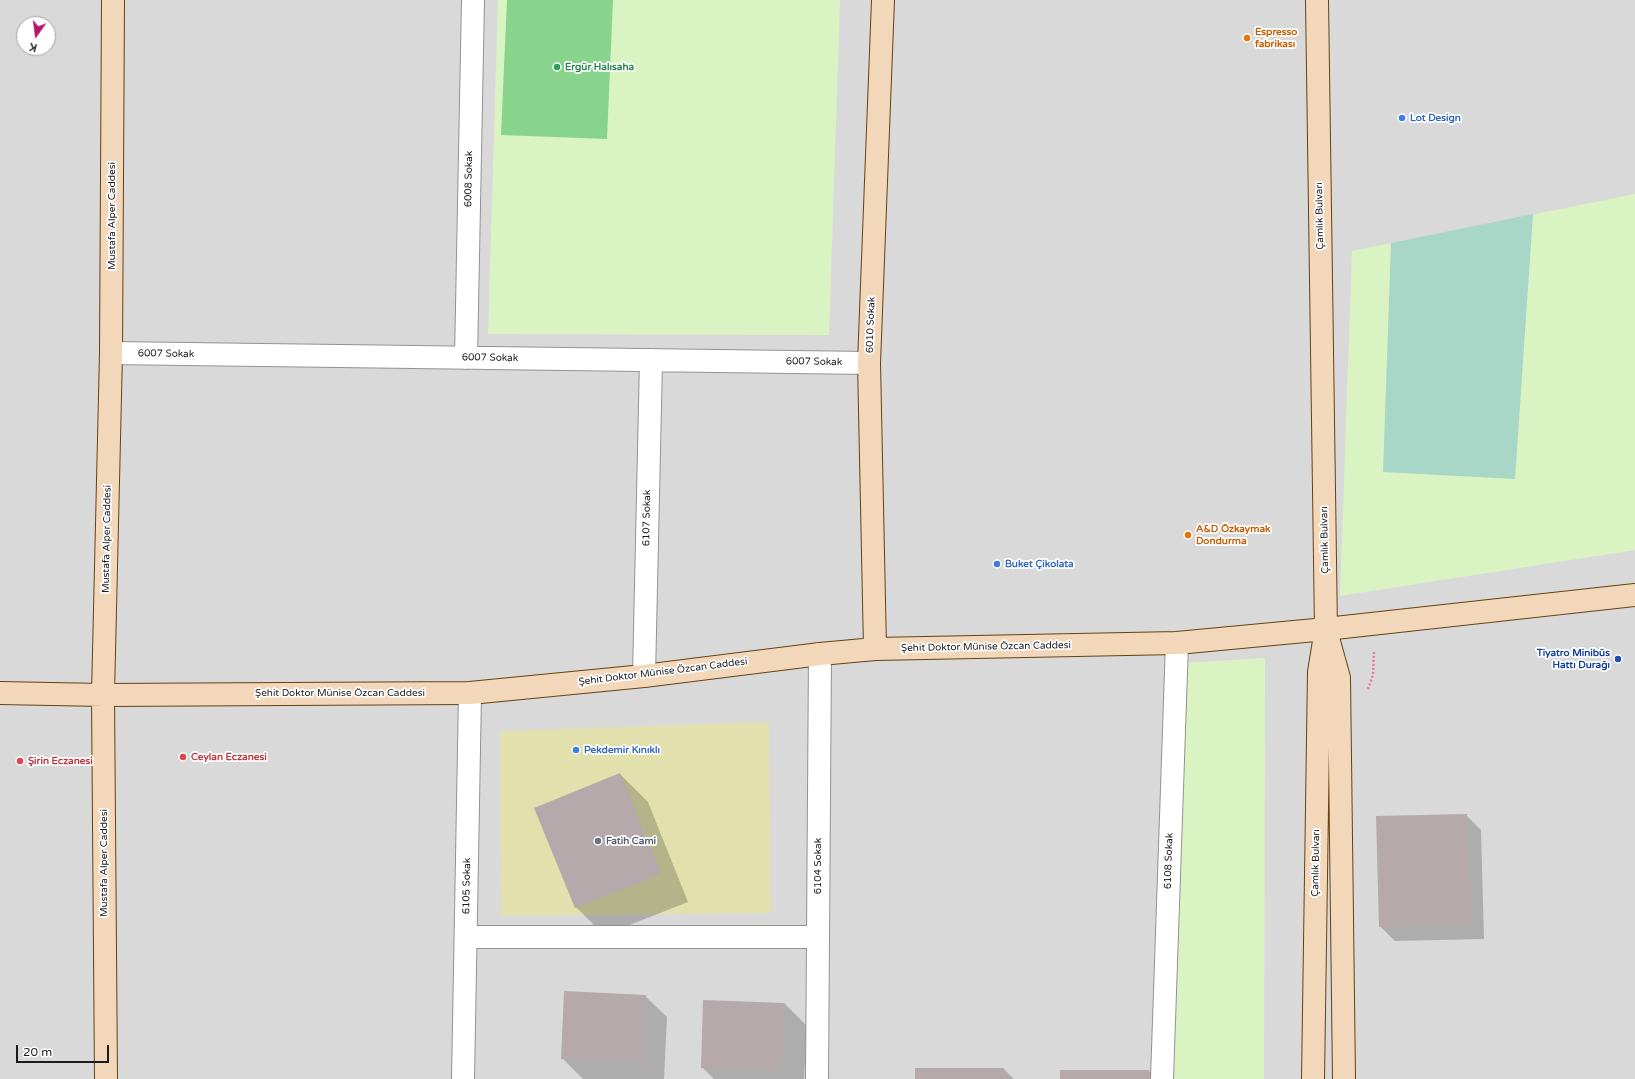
<!DOCTYPE html>
<meta charset="utf-8">
<style>
body{margin:0}
#map{position:relative;width:1635px;height:1079px;overflow:hidden;background:#ede4e3;font-family:"Varela Round",sans-serif}
canvas{display:block}
.north{position:absolute;left:16px;top:16px;width:40px;height:40px;box-sizing:border-box;background:#fff;border:1px solid #a4a4a4;border-radius:50%;rotate:194deg;font-size:11px;font-weight:700;line-height:16px;text-align:center;color:#1c1c1c}
.north::after{content:'';display:block;margin:auto;width:14px;height:18px;background:#b4146c;clip-path:polygon(50% 0,100% 100%,50% 72%,0 100%)}
.scale{position:absolute;left:16px;top:1045px;width:93px;height:18px;box-sizing:border-box;border:2px solid #1c1c1c;border-top:0;padding-left:5px;font-size:12px;line-height:14px;white-space:nowrap;color:#1c1c1c;-webkit-text-stroke:3px #fff;paint-order:stroke}
</style>
<div id="map">
<canvas width="1635" height="1079"></canvas>
<div class="north">K</div>
<div class="scale">20 m</div>
</div>
<script>
const ctx = document.querySelector('canvas').getContext('2d');
ctx.lineJoin = 'round';
function paint(path, color) { ctx.fillStyle = color; ctx.fill(path, 'evenodd'); }
const poly = rows => new Path2D(rows.map(r => 'M' + r).join(''));
function trace(path, color, width, dash) { ctx.strokeStyle = color; ctx.lineWidth = width; ctx.lineCap = dash ? 'butt' : 'round'; ctx.setLineDash(dash || []); ctx.stroke(path); }
function label(font, color, halo, rows, align = 'center') {
  ctx.font = font + ' "Varela Round",sans-serif'; ctx.lineWidth = 3.5; ctx.setLineDash([]); ctx.textBaseline = 'middle'; ctx.strokeStyle = halo; ctx.fillStyle = color; for (const [text, x, y, turn = 0] of rows) {
    ctx.save(); ctx.translate(x, y); ctx.rotate((+turn || 0) * Math.PI / 180); ctx.textAlign = isNaN(turn) ? turn : align; if (halo) ctx.strokeText(text, 0, 0); ctx.fillText(text, 0, 0); ctx.restore();
  }
}
paint(poly([
 [0,0,1635,0,1635,1079,0,1079],
 [24,24,48,24,48,48,24,48]
]), '#dad9da');
paint(poly([
 [769,722,771,913,501,916,500,731]
]), '#e2e0ad');
paint(poly([
 [498,0,840,0,829,335,488,334],
 [1635,194,1635,550,1340,596,1352,251],
 [1265,658,1264,1079,1168,1079,1183,663]
]), '#daf3c3');
paint(poly([
 [507,0,613,0,607,139,501,135]
]), '#88d48d');
paint(poly([
 [1533,214,1515,479,1383,472,1391,243]
]), '#a8d6c7');
paint(poly([
 [620,774,648,802,688,902,604,935,576,907],
 [1466,815,1481,830,1484,939,1395,941,1380,926],
 [645,996,667,1017,664,1079,583,1079,562,1058],
 [785,1004,807,1026,804,1079,714,1079,702,1067],
 [916,1069,1004,1069,1014,1079,916,1079],
 [1149,1071,1157,1079,1061,1079]
]), '#0003');
paint(poly([
 [620,773,661,874,575,908,534,808],
 [1467,814,1470,925,1379,927,1376,816],
 [564,991,646,995,643,1063,561,1059],
 [703,1000,785,1003,782,1071,701,1068],
 [915,1068,1004,1068,1005,1079,915,1079],
 [1060,1070,1149,1070,1149,1079,1060,1079]
]), '#b5a9ab');
const street = poly([
 [111,353,869,363],
 [466,358,473,0],
 [644,676,651,360],
 [466,937,818,937],
 [463,1079,470,693],
 [817,1079,820,654],
 [1162,1079,1177,643]
]);
const secondary = poly([
 [1328,638,1339,678,1344,1079],
 [875,649,869,363,883,0],
 [0,693,103,695,470,693,644,676,820,654,875,649,1177,643,1326,629,1635,595],
 [106,1079,103,695,111,353,113,0],
 [1313,1079,1319,672,1326,629,1317,0]
]);
trace(street, '#939393', 24);
trace(secondary, '#674110', 24);
trace(poly([
 [1368,689,1373,675,1374,652]
]), '#eb76aa', 2.5, [2, 2]);
trace(street, '#fff', 22);
trace(secondary, '#f2d7bb', 22);
for (const [x, y, r, color] of [
 [1247,38,4,"#e8710a"],
 [557,67,4,"#2e9e5b"],
 [1402,118,4,"#3f7fe0"],
 [1188,535,4,"#e8710a"],
 [997,564,4,"#3f7fe0"],
 [1618,659,4,"#1a4fb4"],
 [576,750,4,"#3f7fe0"],
 [183,757,4,"#e0444e"],
 [20,761,4,"#e0444e"],
 [598,841,4,"#6b7280"]
]) { const dot = new Path2D(); dot.arc(x, y, r, 0, 2 * Math.PI); ctx.fillStyle = color; ctx.fill(dot); trace(dot, '#fff', 1.5); }
label('bold 10px', '#c56008', '#fff', [
 ["Espresso",1255,32],
 ["fabrikası",1255,44],
 ["A&D Özkaymak",1196,529],
 ["Dondurma",1196,541]
], 'left');
label('bold 10px', '#27864d', '#fff', [
 ["Ergür Halısaha",565,67]
], 'left');
label('bold 10px', '#366cbe', '#fff', [
 ["Lot Design",1410,118],
 ["Buket Çikolata",1005,564],
 ["Pekdemir Kınıklı",584,750]
], 'left');
label('10px', '#1c1c1c', '#fff', [
 ["6008 Sokak",469,179,-89],
 ["Mustafa Alper Caddesi",112,216,-90],
 ["Çamlık Bulvarı",1320,216,-91],
 ["6010 Sokak",871,325,-88],
 ["6007 Sokak",166,354,1],
 ["6007 Sokak",490,358,1],
 ["6007 Sokak",814,362,1],
 ["6107 Sokak",647,518,-89],
 ["Mustafa Alper Caddesi",107,539,-89],
 ["Çamlık Bulvarı",1325,540,-91],
 ["Şehit Doktor Münise Özcan Caddesi",986,647,-1],
 ["Şehit Doktor Münise Özcan Caddesi",663,672,-7],
 ["Şehit Doktor Münise Özcan Caddesi",340,693],
 ["6108 Sokak",1169,861,-88],
 ["Mustafa Alper Caddesi",104,863,-90],
 ["Çamlık Bulvarı",1316,863,-89],
 ["6104 Sokak",818,866,-90],
 ["6105 Sokak",467,886,-89]
]);
label('bold 10px', '#164399', '#fff', [
 ["Tiyatro Minibüs",1610,653],
 ["Hattı Durağı",1610,665]
], 'right');
label('bold 10px', '#be3a42', '#fff', [
 ["Ceylan Eczanesi",191,757],
 ["Şirin Eczanesi",28,761]
], 'left');
label('bold 10px', '#5b616d', '#fff', [
 ["Fatih Cami",606,841]
], 'left');
</script>
